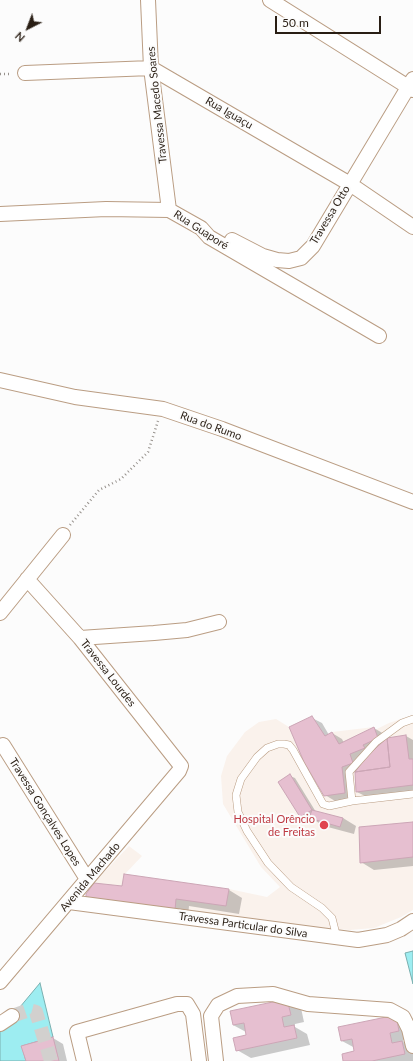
<!DOCTYPE html>
<meta charset="utf-8">
<style>
body{margin:0}
#map{position:relative;width:413px;height:1061px;overflow:hidden;background:#fcfcfc;font-family:Lato,sans-serif}
canvas{display:block}
.north{position:absolute;left:8px;top:8px;width:40px;height:40px;-webkit-text-stroke:3px #fcfcfc;paint-order:stroke;rotate:222deg;font-size:11px;font-weight:700;line-height:16px;text-align:center;color:#291e14}
.north::after{content:'';display:block;margin:auto;width:14px;height:18px;background:#291e14;clip-path:polygon(50% 0,100% 100%,50% 72%,0 100%)}
.scale{position:absolute;left:275px;top:16px;width:106px;height:18px;box-sizing:border-box;border:2px solid #291e14;border-top:0;padding-left:5px;font-size:12px;line-height:14px;white-space:nowrap;color:#291e14;-webkit-text-stroke:3px #fcfcfc;paint-order:stroke}
</style>
<div id="map">
<canvas width="413" height="1061"></canvas>
<div class="north">N</div>
<div class="scale">50 m</div>
</div>
<script>
const ctx = document.querySelector('canvas').getContext('2d');
ctx.lineJoin = 'round';
function paint(path, color) { ctx.fillStyle = color; ctx.fill(path, 'evenodd'); }
const poly = rows => new Path2D(rows.map(r => 'M' + r).join(''));
function trace(path, color, width, dash) { ctx.strokeStyle = color; ctx.lineWidth = width; ctx.lineCap = dash ? 'butt' : 'round'; ctx.setLineDash(dash || []); ctx.stroke(path); }
function label(font, color, halo, rows, align = 'center') {
  ctx.font = font + ' Lato,sans-serif'; ctx.lineWidth = 4; ctx.setLineDash([]); ctx.textBaseline = 'middle'; ctx.strokeStyle = halo; ctx.fillStyle = color; for (const [text, x, y, turn = 0] of rows) {
    ctx.save(); ctx.translate(x, y); ctx.rotate((+turn || 0) * Math.PI / 180); ctx.textAlign = isNaN(turn) ? turn : align; if (halo) ctx.strokeText(text, 0, 0); ctx.fillText(text, 0, 0); ctx.restore();
  }
}
paint(poly([
 [413,715,413,910,401,917,374,928,350,930,320,928,86,897,86,894,94,883,129,846,142,856,125,874,229,889,267,897,280,887,261,867,223,804,221,776,227,756,245,732,259,722,276,719,289,727,312,716,325,736,332,732,374,727,375,730,389,723]
]), '#faf2ec');
const water = poly([
 [413,951,413,984,405,953,413,951],
 [40,983,53,1037,22,1046,26,1061,0,1061,0,1031,40,983]
]);
paint(water, '#9dedf1');
trace(water, '#7aafaf', 1);
paint(poly([
 [312,718,322,723,329,735,332,733,342,739,344,743,374,728,384,734,387,739,406,736,413,740,413,794,371,799,357,792,356,771,352,773,355,799,335,801,325,795],
 [369,756,361,765,359,760],
 [290,776,295,778,316,812,343,818,356,826,354,834,324,826,309,817,306,820,301,817],
 [413,823,413,866,374,870,361,862],
 [125,875,229,890,242,898,239,914,189,906,188,917,101,904,87,897,122,887],
 [287,1000,301,1008,304,1022,295,1024,295,1027,307,1034,310,1045,251,1058,237,1050,247,1036,246,1032,233,1025],
 [396,1016,412,1038,403,1040,404,1043,413,1048,413,1061,344,1061,356,1052,355,1048,342,1041],
 [53,1038,63,1044,67,1061,27,1061]
]), '#0003');
const building = poly([
 [312,716,325,736,332,732,339,744,374,727,378,738,363,745,365,748,350,754,353,763,342,767,345,793,324,796,304,762,289,727,312,716],
 [406,735,409,759,413,759,413,785,356,792,355,772,390,767,387,738,406,735],
 [387,738,390,767,355,772,367,756,387,738],
 [290,774,312,810,300,817,278,782,290,774],
 [312,810,343,818,340,827,309,818,312,810],
 [413,822,413,857,360,863,359,827,413,822],
 [124,874,229,889,226,906,176,899,175,910,86,897,86,894,94,883,122,886,124,874],
 [287,999,291,1015,282,1017,284,1027,294,1025,297,1038,236,1051,233,1038,246,1035,244,1023,233,1025,230,1011,287,999],
 [396,1015,399,1031,390,1033,392,1043,402,1041,405,1054,372,1061,343,1061,342,1054,354,1051,352,1039,341,1041,338,1027,396,1015],
 [53,1037,59,1061,26,1061,21,1046,53,1037]
]);
paint(building, '#e6bfd0');
trace(building, '#cca6b6', 1);
trace(poly([
 [12,1016,29,1010,36,1012,51,1061]
]), '#d2d0ce', 14, [14, 7]);
const lane = poly([
 [352,801,413,794],
 [337,938,332,918,322,908,291,887,268,863,247,831,238,812,236,795,241,779,257,757,267,748,278,744,284,744,289,745,293,750,323,804,329,806,352,801,349,772,376,742,402,723,413,719]
]);
const street = poly([
 [148,0,151,68,169,210],
 [270,0,413,90],
 [25,73,151,68,350,184,413,227],
 [0,214,106,209,169,210,201,228,209,237,379,336],
 [232,240,263,256,277,260,289,261,301,258,313,246,413,79],
 [0,380,75,397,163,409,222,429,413,502],
 [0,613,63,535],
 [80,638,154,633,187,630,219,622],
 [3,745,87,879],
 [69,902,358,940,387,935,401,929,413,921],
 [0,982,179,771,181,766,80,638,27,579],
 [0,1024,12,1016],
 [84,1061,77,1032,177,1004,187,1004,193,1014,199,1061],
 [216,1061,211,1016,218,1005,237,996,273,994,308,1004,390,1010,403,1017,409,1029,413,1046]
]);
trace(lane, '#ba9d83', 8);
trace(street, '#ba9d83', 16);
trace(poly([
 [0,74,12,74],
 [70,525,99,490,121,479,148,452,158,421]
]), '#97928d', 2.5, [1, 3]);
trace(lane, '#fff', 7);
trace(street, '#fff', 14);
for (const [x, y, r, color] of [
 [324,825,5,"#e0444e"]
]) { const dot = new Path2D(); dot.arc(x, y, r, 0, 2 * Math.PI); ctx.fillStyle = color; ctx.fill(dot); trace(dot, '#fcfcfc', 1.5); }
label('11px', '#291e14', '#fcfcfc', [
 ["Travessa Macedo Soares",157,105,-96],
 ["Rua Iguaçu",229,113,30],
 ["Travessa Otto",330,215,-59],
 ["Rua Guaporé",201,230,33],
 ["Rua do Rumo",211,426,20],
 ["Travessa Lourdes",108,673,52],
 ["Travessa Gonçalves Lopes",45,812,58],
 ["Avenida Machado",90,877,-50],
 ["Travessa Particular do Silva",243,925,8]
]);
label('11px', '#be3a42', '#fcfcfc', [
 ["Hospital Orêncio",315,819],
 ["de Freitas",315,832]
], 'right');
</script>
